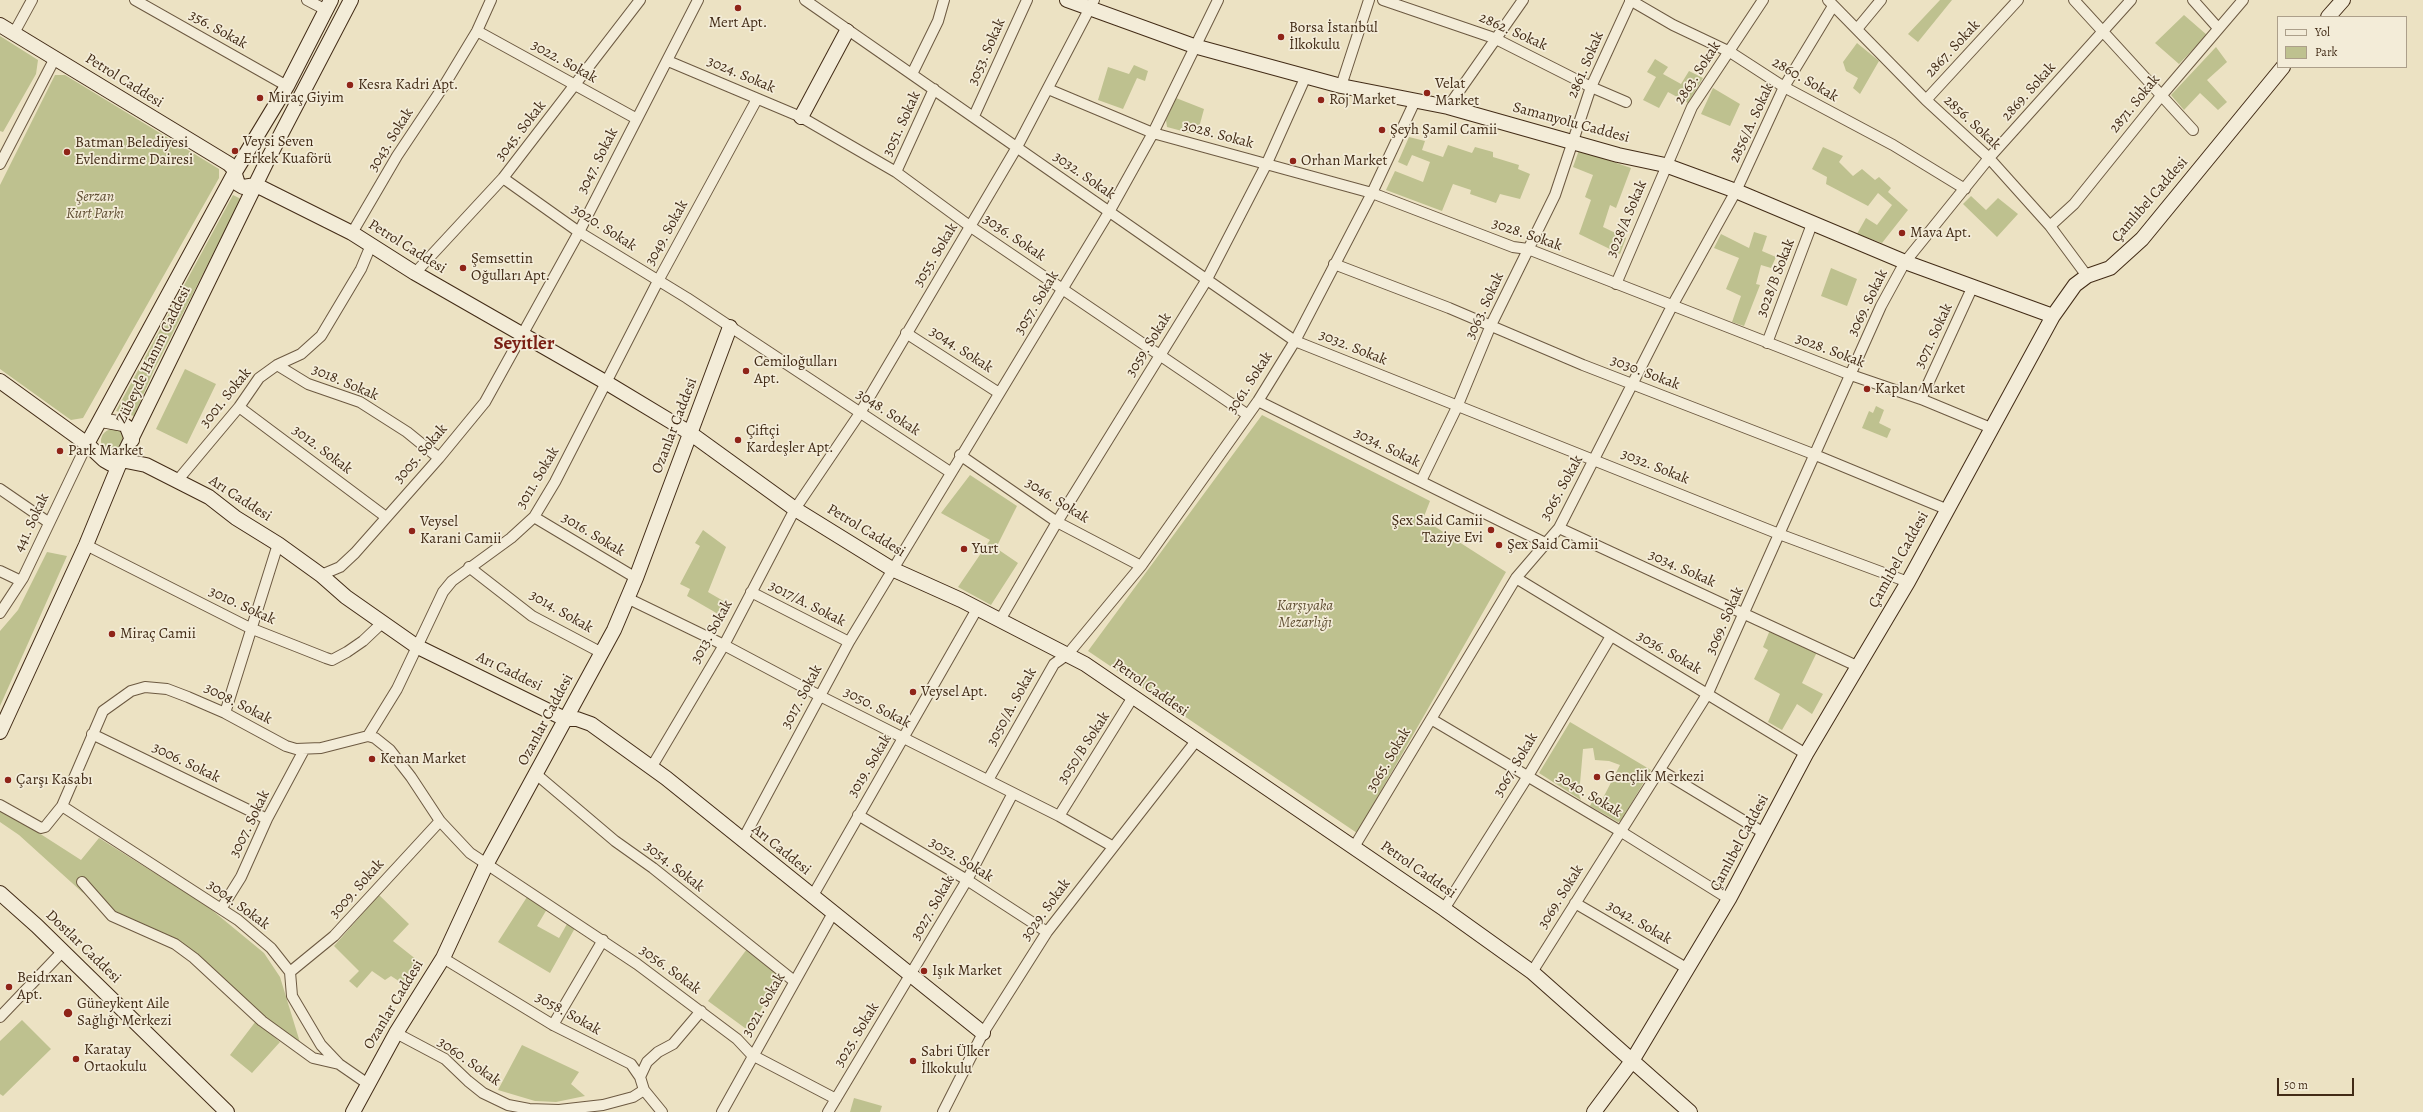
<!DOCTYPE html>
<meta charset="utf-8">
<style>
body{margin:0}
#map{position:relative;width:2423px;height:1112px;overflow:hidden;background:#ece2c3;font-family:Alegreya,serif}
canvas{display:block}
.legend{position:absolute;left:2277px;top:16px;width:130px;height:52px;box-sizing:border-box;background:#f3ecd8;border:1px solid #ac9f8a;margin:0;padding:5px 7px;list-style:none;font-size:12px;color:#422b16}
.legend li{display:flex;align-items:center;gap:8px;height:20px}
.legend b{width:20px;border:1px solid #ac9f8a}
.scale{position:absolute;left:2277px;top:1078px;width:77px;height:18px;box-sizing:border-box;border:2px solid #422b16;border-top:0;padding-left:5px;font-size:12px;line-height:14px;white-space:nowrap;color:#422b16;-webkit-text-stroke:3px #f3ecd8;paint-order:stroke}
</style>
<div id="map">
<canvas width="2423" height="1112"></canvas>
<ul class="legend">
<li><b style="height:5px;background:#f3ecd8"></b>Yol</li>
<li><b style="height:11px;background:#bec18f"></b>Park</li>
</ul>
<div class="scale">50 m</div>
</div>
<script>
const ctx = document.querySelector('canvas').getContext('2d');
ctx.lineJoin = 'round';
function paint(path, color) { ctx.fillStyle = color; ctx.fill(path, 'evenodd'); }
const poly = rows => new Path2D(rows.map(r => 'M' + r).join(''));
function trace(path, color, width, dash) { ctx.strokeStyle = color; ctx.lineWidth = width; ctx.lineCap = dash ? 'butt' : 'round'; ctx.setLineDash(dash || []); ctx.stroke(path); }
function label(font, color, halo, rows, align = 'center') {
  ctx.font = font + ' Alegreya,serif'; ctx.lineWidth = 3.5; ctx.setLineDash([]); ctx.textBaseline = 'middle'; ctx.strokeStyle = halo; ctx.fillStyle = color; for (const [text, x, y, turn = 0] of rows) {
    ctx.save(); ctx.translate(x, y); ctx.rotate((+turn || 0) * Math.PI / 180); ctx.textAlign = isNaN(turn) ? turn : align; if (halo) ctx.strokeText(text, 0, 0); ctx.fillText(text, 0, 0); ctx.restore();
  }
}
paint(poly([
 [1940,0,1952,0,1918,42,1908,34],
 [2184,15,2207,35,2179,64,2155,43],
 [0,36,38,60,36,74,3,132,0,131],
 [1857,43,1879,61,1860,94,1853,88,1858,78,1846,71,1843,62],
 [2216,47,2227,62,2207,80,2227,102,2218,110,2200,93,2184,110,2171,95],
 [1655,59,1668,67,1663,74,1681,84,1689,71,1703,78,1688,103,1668,92,1659,108,1643,100,1656,77,1647,72],
 [1134,65,1148,71,1145,81,1137,78,1123,109,1098,100,1108,67,1129,74],
 [55,75,65,75,219,169,219,178,83,418,71,420,0,369,0,185],
 [1713,88,1740,104,1730,126,1701,114],
 [1176,98,1204,109,1197,135,1167,127,1166,120],
 [1409,137,1425,141,1422,150,1443,157,1448,145,1472,153,1475,147,1493,152,1493,157,1519,165,1518,169,1530,174,1520,199,1500,194,1496,203,1470,194,1471,190,1453,184,1442,211,1386,190,1395,171,1423,182,1430,162,1412,155,1407,166,1398,162],
 [1823,147,1843,156,1839,162,1853,176,1862,169,1875,180,1879,177,1891,188,1888,192,1908,210,1882,243,1857,234,1866,218,1877,225,1892,205,1878,193,1868,206,1826,184,1827,177,1812,169],
 [1579,150,1631,168,1616,208,1610,205,1603,227,1626,238,1620,254,1579,234,1591,200,1585,197,1593,175,1573,167],
 [233,195,241,199,154,370,134,416,116,411],
 [1971,196,1986,210,1998,198,2018,214,1997,237,1963,204],
 [1754,232,1767,236,1762,251,1776,257,1771,268,1761,265,1756,284,1760,285,1744,326,1732,322,1741,296,1726,289,1739,258,1714,248,1721,234,1749,248],
 [1831,268,1857,279,1847,306,1821,296],
 [185,369,216,384,187,444,156,429],
 [1876,406,1884,410,1879,423,1891,429,1887,438,1862,428,1869,411,1873,413],
 [1262,415,1430,501,1423,519,1506,572,1357,833,1088,651],
 '101 441a12 12 0 1 1 24 0a12 12 0 1 1-24 0Z',
 [970,475,1017,506,996,548,1018,563,991,605,958,587,990,540,941,513],
 [703,530,726,547,708,592,732,606,725,618,687,596,690,589,680,584,700,546,695,543],
 [47,552,67,556,0,706,0,631,18,610],
 [1770,630,1817,652,1802,683,1823,694,1812,714,1797,704,1782,730,1768,722,1780,694,1754,679,1768,650,1763,647],
 [1570,722,1651,770,1621,821,1618,822,1590,806,1596,794,1603,798,1620,765,1609,761,1595,760,1593,748,1583,749,1579,795,1581,800,1539,773],
 [0,808,81,860,99,838,207,906,264,953,280,977,302,1049,176,939,111,911,82,892,19,835,0,822],
 [379,895,409,924,393,941,422,964,408,987,391,976,385,980,372,971,357,988,349,981,359,971,334,946],
 [527,897,547,909,537,926,559,938,567,924,575,928,550,973,498,942],
 [747,949,780,976,749,1031,708,1001],
 [22,1020,51,1049,3,1096,0,1094,0,1041],
 [256,1021,280,1042,252,1073,230,1055],
 [522,1045,579,1072,571,1084,585,1096,556,1102,535,1101,498,1090],
 [854,1098,882,1106,880,1112,850,1112]
]), '#bec18f');
const street = poly([
 [135,0,287,86],
 [307,0,326,10],
 [805,0,1295,341,1779,534,1908,582],
 [1383,0,1494,38,1591,87,1626,102],
 [1630,0,1673,25,1730,52,1784,87,1893,145,1965,189],
 [1828,0,1926,100,1989,158,2050,226,2087,276],
 [2074,0,2193,130],
 [2193,0,2218,28],
 [1857,29,1881,0],
 [477,31,637,119],
 [14,33,32,0],
 [668,61,801,117,896,172,971,227,1248,415],
 [912,74,938,21,944,0],
 [1341,86,1369,0],
 [1048,89,1153,133,1372,193,1513,247,1528,249,1851,375,1921,399,1991,428],
 [1926,100,2018,0],
 [1448,107,1523,0],
 [974,116,1027,0],
 [0,164,55,58],
 [896,172,934,89],
 [503,178,579,232,687,298,950,472],
 [2050,226,2074,204,2161,96,2243,0],
 [352,233,397,156,445,84,477,31,491,0],
 [1334,264,1449,308,1583,365,1813,454,1946,509],
 [415,273,503,178,640,0],
 [1616,284,1692,107,1763,0],
 [906,333,999,393],
 [1767,343,1812,224],
 [277,365,308,384,360,402,407,432,439,458],
 [1921,399,1973,286],
 [1258,401,1545,543],
 [239,407,386,517],
 [960,455,1057,522,1141,566],
 [177,481,239,407,259,378,277,365,301,354,321,336,361,269,371,245],
 [1421,481,1457,407,1491,325,1555,195,1591,87,1631,0],
 [0,489,48,522],
 [534,517,636,578],
 [1559,528,1859,667],
 [86,545,250,628,326,658,332,660,347,652,363,641,382,623],
 [469,567,532,616,602,653],
 [0,571,21,581],
 [321,575,340,567,355,553,439,458,485,402,579,232,698,0],
 [1516,578,1806,754],
 [751,592,849,642],
 [627,598,724,645,820,696,1059,816,1112,846],
 [0,613,23,578,87,444],
 [1000,620,1057,522,1206,281,1267,163,1306,76],
 [225,713,278,544],
 [1431,719,1620,831,1729,899],
 [92,734,267,819],
 [368,736,397,689,443,592,452,581,511,538,534,517,555,482,658,281,757,99],
 [651,768,724,645,795,509,860,413,1017,147,1094,0],
 [1660,770,1764,833],
 [536,774,615,841,653,868,794,981],
 [988,780,1054,664,1068,654,1141,566,1258,401,1295,341,1372,193,1415,101],
 [0,805,41,828,45,827,62,806,103,711,131,691,145,687,167,689,188,697,225,713,286,746,296,749,321,748,368,736,375,738,390,750,411,777,440,821,470,853,637,964,737,1039,752,1055,836,1099],
 [62,806,238,920,271,948,290,972,292,996,321,1045,339,1064,368,1084],
 [858,815,967,880,1047,932],
 [1059,816,1133,697],
 [742,841,849,642,1109,212,1153,133,1218,0],
 [1354,847,1516,578,1559,528,1672,306,1736,191,1784,87,1833,6],
 [82,882,112,916,175,944,194,958,262,1021,313,1058,339,1064],
 [812,897,977,609],
 [1575,903,1688,969],
 [221,909,241,877,267,819,304,750],
 [1444,909,1528,776,1611,636],
 [443,958,553,1025,631,1064,640,1077,644,1090,662,1112],
 [290,972,334,936,440,821],
 [1532,972,1708,693,1881,306,1905,262,1989,158,2131,0],
 [0,1017,63,951],
 [553,1025,603,940],
 [396,1033,445,1059,468,1081,483,1093,508,1105,529,1109,559,1110,603,1105,633,1097,644,1090],
 [640,1077,647,1062,658,1052,673,1044,701,1011],
 [722,1112,833,913],
 [828,1112,967,880,1013,793],
 [943,1112,983,1033,1047,932,1196,741]
]);
const secondary = poly([
 [1067,0,1194,46,1341,86,1448,107,1618,155,1665,165,1736,191,1905,262,2053,316],
 [2328,17,2343,0],
 [0,25,229,164,233,168,238,184,243,187,256,185,352,233,415,273,607,383,690,433,795,509,892,569,961,600,1085,664,1444,909,1532,972,1690,1112],
 [801,117,847,31],
 [0,381,87,444,104,460,111,464,121,460,146,465,209,497,236,518,278,544,321,575,346,597,416,646,565,719,577,719,591,724,666,778,983,1033],
 [101,420,123,424,127,427,132,440],
 [87,444,235,172,287,86,331,0],
 [0,732,86,545,121,460,268,159,351,0],
 [0,893,37,926,227,1112],
 [353,1112,396,1033,443,958,486,865,614,630,636,578,730,327],
 [1594,1112,1632,1061,1729,899,1806,754,1908,582,2053,316,2075,285,2087,276,2110,268,2142,239,2283,67]
]);
trace(street, '#6c5941', 12);
trace(secondary, '#422b16', 16);
trace(street, '#f3ecd8', 10);
trace(secondary, '#f3ecd8', 14);
for (const [x, y, r, color] of [
 [738,8,4,"#8f2418"],
 [1281,37,4,"#8f2418"],
 [350,85,4,"#8f2418"],
 [1427,93,4,"#8f2418"],
 [260,98,4,"#8f2418"],
 [1321,100,4,"#8f2418"],
 [1382,130,4,"#8f2418"],
 [235,151,4,"#8f2418"],
 [67,152,4,"#8f2418"],
 [1293,161,4,"#8f2418"],
 [1902,233,4,"#8f2418"],
 [463,268,4,"#8f2418"],
 [746,371,4,"#8f2418"],
 [1867,389,4,"#8f2418"],
 [738,440,4,"#8f2418"],
 [60,451,4,"#8f2418"],
 [1491,530,4,"#8f2418"],
 [412,531,4,"#8f2418"],
 [1499,545,4,"#8f2418"],
 [964,549,4,"#8f2418"],
 [112,634,4,"#8f2418"],
 [913,692,4,"#8f2418"],
 [372,759,4,"#8f2418"],
 [1597,777,4,"#8f2418"],
 [8,780,4,"#8f2418"],
 [924,971,4,"#8f2418"],
 [9,987,4,"#8f2418"],
 [68,1013,5,"#8f2418"],
 [76,1059,4,"#8f2418"],
 [913,1061,4,"#8f2418"]
]) { const dot = new Path2D(); dot.arc(x, y, r, 0, 2 * Math.PI); ctx.fillStyle = color; ctx.fill(dot); trace(dot, '#f3ecd8', 1.5); }
label('15px', '#422b16', '#f3ecd8', [
 ["Mert Apt.",738,23,"center"],
 ["Borsa İstanbul",1289,28],
 ["İlkokulu",1289,45],
 ["Velat",1435,84],
 ["Market",1435,101],
 ["Kesra Kadri Apt.",358,85],
 ["Miraç Giyim",268,98],
 ["Roj Market",1329,100],
 ["Şeyh Şamil Camii",1390,130],
 ["Veysi Seven",243,142],
 ["Erkek Kuaförü",243,159],
 ["Batman Belediyesi",75,143],
 ["Evlendirme Dairesi",75,160],
 ["Orhan Market",1301,161],
 ["Mava Apt.",1910,233],
 ["Şemsettin",471,259],
 ["Oğulları Apt.",471,276],
 ["Cemiloğulları",754,362],
 ["Apt.",754,379],
 ["Kaplan Market",1875,389],
 ["Çiftçi",746,431],
 ["Kardeşler Apt.",746,448],
 ["Park Market",68,451],
 ["Şex Said Camii",1483,521,"right"],
 ["Taziye Evi",1483,538,"right"],
 ["Veysel",420,522],
 ["Karani Camii",420,539],
 ["Şex Said Camii",1507,545],
 ["Yurt",972,549],
 ["Miraç Camii",120,634],
 ["Veysel Apt.",921,692],
 ["Kenan Market",380,759],
 ["Gençlik Merkezi",1605,777],
 ["Çarşı Kasabı",16,780],
 ["Işık Market",932,971],
 ["Beidrxan",17,978],
 ["Apt.",17,995],
 ["Güneykent Aile",77,1004],
 ["Sağlığı Merkezi",77,1021],
 ["Karatay",84,1050],
 ["Ortaokulu",84,1067],
 ["Sabri Ülker",921,1052],
 ["İlkokulu",921,1069]
], 'left');
label('15px', '#422b16', '#f3ecd8', [
 ["356. Sokak",218,30,29],
 ["2862. Sokak",1513,32,24],
 ["2867. Sokak",1953,49,-47],
 ["3053. Sokak",987,52,-66],
 ["3022. Sokak",564,62,29],
 ["2861. Sokak",1586,65,-67],
 ["2863. Sokak",1698,73,-57],
 ["3024. Sokak",741,75,23],
 ["2860. Sokak",1805,80,30],
 ["Petrol Caddesi",124,81,32],
 ["2869. Sokak",2029,92,-48],
 ["2871. Sokak",2135,104,-51],
 ["Samanyolu Caddesi",1571,123,15],
 ["2856/A. Sokak",1752,123,-65],
 ["2856. Sokak",1972,123,43],
 ["3051. Sokak",902,124,-65],
 ["3045. Sokak",521,131,-52],
 ["3028. Sokak",1218,135,15],
 ["3043. Sokak",391,140,-58],
 ["3047. Sokak",598,161,-63],
 ["3032. Sokak",1084,176,35],
 ["Çamlıbel Caddesi",2150,200,-49],
 ["3028/A Sokak",1627,219,-67],
 ["3020. Sokak",604,228,33],
 ["3049. Sokak",667,233,-61],
 ["3028. Sokak",1527,235,19],
 ["3036. Sokak",1014,238,34],
 ["Petrol Caddesi",407,247,32],
 ["3055. Sokak",936,255,-59],
 ["3028/B Sokak",1776,278,-69],
 ["3057. Sokak",1037,303,-59],
 ["3069. Sokak",1868,303,-64],
 ["3063. Sokak",1485,306,-65],
 ["3071. Sokak",1934,336,-65],
 ["3059. Sokak",1149,345,-58],
 ["3032. Sokak",1353,348,22],
 ["3044. Sokak",961,350,33],
 ["3028. Sokak",1830,351,21],
 ["Zübeyde Hanım Caddesi",154,355,-64],
 ["3030. Sokak",1645,373,21],
 ["3018. Sokak",345,383,23],
 ["3061. Sokak",1250,383,-57],
 ["3001. Sokak",226,398,-51],
 ["3048. Sokak",888,413,33],
 ["Ozanlar Caddesi",675,426,-69],
 ["3034. Sokak",1387,448,26],
 ["3012. Sokak",322,450,37],
 ["3005. Sokak",421,454,-49],
 ["3032. Sokak",1655,467,22],
 ["3011. Sokak",538,478,-59],
 ["3065. Sokak",1562,488,-61],
 ["Arı Caddesi",240,499,33],
 ["3046. Sokak",1057,501,32],
 ["441. Sokak",32,523,-65],
 ["Petrol Caddesi",866,531,31],
 ["3016. Sokak",593,535,31],
 ["Çamlıbel Caddesi",1899,560,-61],
 ["3034. Sokak",1682,569,24],
 ["3017/A. Sokak",807,604,27],
 ["3010. Sokak",242,606,25],
 ["3014. Sokak",561,612,30],
 ["3069. Sokak",1725,621,-66],
 ["3013. Sokak",712,632,-61],
 ["3036. Sokak",1669,653,30],
 ["Arı Caddesi",509,672,26],
 ["Petrol Caddesi",1150,688,35],
 ["3017. Sokak",802,697,-62],
 ["3008. Sokak",238,704,27],
 ["3050/A. Sokak",1012,707,-61],
 ["3050. Sokak",877,708,27],
 ["Ozanlar Caddesi",546,720,-62],
 ["3050/B Sokak",1084,748,-57],
 ["3065. Sokak",1389,760,-59],
 ["3006. Sokak",186,763,26],
 ["3067. Sokak",1516,765,-59],
 ["3019. Sokak",870,766,-59],
 ["3040. Sokak",1589,795,31],
 ["3007. Sokak",250,824,-64],
 ["Çamlıbel Caddesi",1740,843,-62],
 ["Arı Caddesi",781,850,39],
 ["3052. Sokak",961,860,31],
 ["3054. Sokak",674,867,38],
 ["Petrol Caddesi",1418,870,35],
 ["3009. Sokak",357,889,-48],
 ["3069. Sokak",1561,897,-58],
 ["3004. Sokak",238,905,36],
 ["3027. Sokak",933,908,-60],
 ["3029. Sokak",1046,910,-54],
 ["3042. Sokak",1639,923,30],
 ["Dostlar Caddesi",83,947,44],
 ["3056. Sokak",670,970,36],
 ["Ozanlar Caddesi",394,1005,-59],
 ["3021. Sokak",764,1005,-60],
 ["3058. Sokak",568,1014,29],
 ["3025. Sokak",857,1035,-59],
 ["3060. Sokak",469,1062,35]
]);
label('italic 15px', '#615034', '#f3ecd8', [
 ["Şerzan",95,197],
 ["Kurt Parkı",95,214],
 ["Karşıyaka",1305,606],
 ["Mezarlığı",1305,623]
]);
label('bold 19px', '#7a1f14', '#f3ecd8', [
 ["Seyitler",524,344]
]);
</script>
